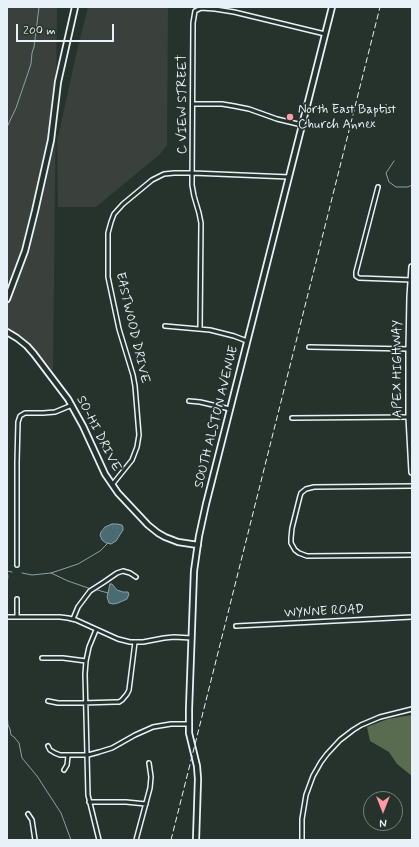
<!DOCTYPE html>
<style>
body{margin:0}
#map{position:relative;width:419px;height:847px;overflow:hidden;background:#26332d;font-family:Mynerve,sans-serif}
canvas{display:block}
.frame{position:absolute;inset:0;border:8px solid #e8f1f8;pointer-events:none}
.north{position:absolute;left:363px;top:791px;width:40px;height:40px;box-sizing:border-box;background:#26332d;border:1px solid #747f7e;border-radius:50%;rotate:180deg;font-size:11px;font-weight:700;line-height:16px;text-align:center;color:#e8f1f8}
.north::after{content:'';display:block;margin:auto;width:14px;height:18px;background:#ff9aa2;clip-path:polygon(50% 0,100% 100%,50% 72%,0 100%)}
.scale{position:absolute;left:16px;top:24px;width:98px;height:18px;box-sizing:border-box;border:2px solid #e8f1f8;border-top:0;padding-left:5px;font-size:12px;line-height:14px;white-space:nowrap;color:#e8f1f8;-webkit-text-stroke:3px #26332d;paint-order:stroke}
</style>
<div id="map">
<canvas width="419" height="847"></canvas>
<div class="frame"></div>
<div class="north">N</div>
<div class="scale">200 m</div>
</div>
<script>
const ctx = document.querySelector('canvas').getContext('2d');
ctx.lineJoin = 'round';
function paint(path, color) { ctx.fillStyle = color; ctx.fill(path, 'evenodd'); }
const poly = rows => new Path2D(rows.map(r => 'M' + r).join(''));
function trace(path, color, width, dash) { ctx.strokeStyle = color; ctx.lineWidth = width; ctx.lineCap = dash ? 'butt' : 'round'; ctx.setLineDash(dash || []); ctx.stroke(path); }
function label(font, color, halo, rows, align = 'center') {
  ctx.font = font + ' Mynerve,sans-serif'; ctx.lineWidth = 3.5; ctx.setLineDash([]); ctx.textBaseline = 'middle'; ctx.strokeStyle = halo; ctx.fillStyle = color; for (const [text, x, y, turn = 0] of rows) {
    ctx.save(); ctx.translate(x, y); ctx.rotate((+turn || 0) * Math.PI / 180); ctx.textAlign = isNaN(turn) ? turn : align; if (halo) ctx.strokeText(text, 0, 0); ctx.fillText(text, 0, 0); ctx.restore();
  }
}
paint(poly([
 [7,7,57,7,53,371,38,353,32,347,26,343,18,340,7,338],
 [88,7,168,7,167,145,160,154,96,207,58,207,57,142,76,55]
]), '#3a403c');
paint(poly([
 [412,715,412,776,397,764,389,752,370,741,367,727,388,719]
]), '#596c4f');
const water = poly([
 [112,524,117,524,122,525,123,527,123,530,116,541,111,544,106,543,102,540,100,535,101,532,105,527,112,524],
 [110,584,112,584,117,590,123,592,128,592,129,594,127,599,118,603,113,604,109,603,107,597,110,584]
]);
paint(water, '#4a6b71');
trace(water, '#89a1a7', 1);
trace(poly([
 [7,127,16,108,31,64,32,53,34,47,39,7],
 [394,161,386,173,389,182,396,187,408,187,412,185],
 [7,571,12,572],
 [7,572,8,576,7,584],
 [22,573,32,575,51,573,78,564,100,551,108,543],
 [51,573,68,581,91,589],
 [94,589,108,593],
 [7,712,8,725,10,729,11,735,14,737,19,743,22,758,37,776,61,813,71,840]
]), '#89a1a7', 1);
const street = poly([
 [193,104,222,104,234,106,249,109,277,119,302,125],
 [378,187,356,272,356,276,359,278,412,280],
 [165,326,210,330,234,336,247,341],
 [200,329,201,223,199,213,194,196,192,185,193,23,195,11,201,8,215,9,234,12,325,34],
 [309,347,409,349],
 [189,401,200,402,230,409],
 [292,418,409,417],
 [112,485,132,460,137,447,139,435,135,386,133,375,119,329,108,277,108,233,111,222,114,214,123,204,152,180,164,174,174,173,193,173,289,177],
 [412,486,314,487,306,489,301,493,300,496,292,528,291,538,291,543,295,550,299,553,307,556,412,555],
 [17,565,17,462,18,422,20,416,25,413,43,413,55,412,72,405],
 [17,599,17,617],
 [7,617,60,617,68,618,76,620,118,639,130,642,143,642,164,638,174,637,192,638],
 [73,619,78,607,90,591,104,582,117,573,123,571,130,573,136,577],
 [236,626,412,617],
 [96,630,89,647,86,661,85,674,88,795,99,840],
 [42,658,63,658,86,661],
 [48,701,58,703,82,703,115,702,119,702,122,700,127,694,129,690,135,642],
 [48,746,50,750,55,753,60,755,88,755,99,752,112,748,135,735,153,727,171,724,189,724],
 [64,770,67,765,68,756],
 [89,802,126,802,146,804],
 [28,814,32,820,35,840],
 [136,840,150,788,151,777,149,763],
 [302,840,302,819,306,795,313,776,321,762,327,754,340,740,353,730,361,725,380,717,412,709]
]);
const secondary = poly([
 [7,299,25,251,35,211,51,140,58,82,75,7],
 [7,332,17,338,27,346,34,354,68,399,83,426,105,474,118,493,148,525,158,533,165,537,178,542,198,545],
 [196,840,198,779,197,766,189,733,189,709,194,571,199,536,206,504,332,7]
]);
const primary = poly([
 [412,267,410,297,409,349,409,417,412,472]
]);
trace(street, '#e8f1f8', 6);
trace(secondary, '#e8f1f8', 8);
trace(primary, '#e8f1f8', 8);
trace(street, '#26332d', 3);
trace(secondary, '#26332d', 4.5);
trace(primary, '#26332d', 5);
trace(poly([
 [171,840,380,7]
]), '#e8f1f8', 1, [6, 3]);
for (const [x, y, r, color] of [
 [290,117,4,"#ff9aa2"]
]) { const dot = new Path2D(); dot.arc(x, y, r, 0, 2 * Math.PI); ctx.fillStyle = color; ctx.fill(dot); trace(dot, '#26332d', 1.5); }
label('13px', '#e8f1f8', '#26332d', [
 ["C VIEW STREET",183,104,-90],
 ["EASTWOOD DRIVE",132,328,77],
 ["APEX HIGHWAY",398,369,-90],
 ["SOUTH ALSTON AVENUE",217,417,-76],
 ["SO-HI DRIVE",98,434,63],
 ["WYNNE ROAD",324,612,-3]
]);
label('13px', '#e8f1f8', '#26332d', [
 ["North East Baptist",298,110],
 ["Church Annex",298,125]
], 'left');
</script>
